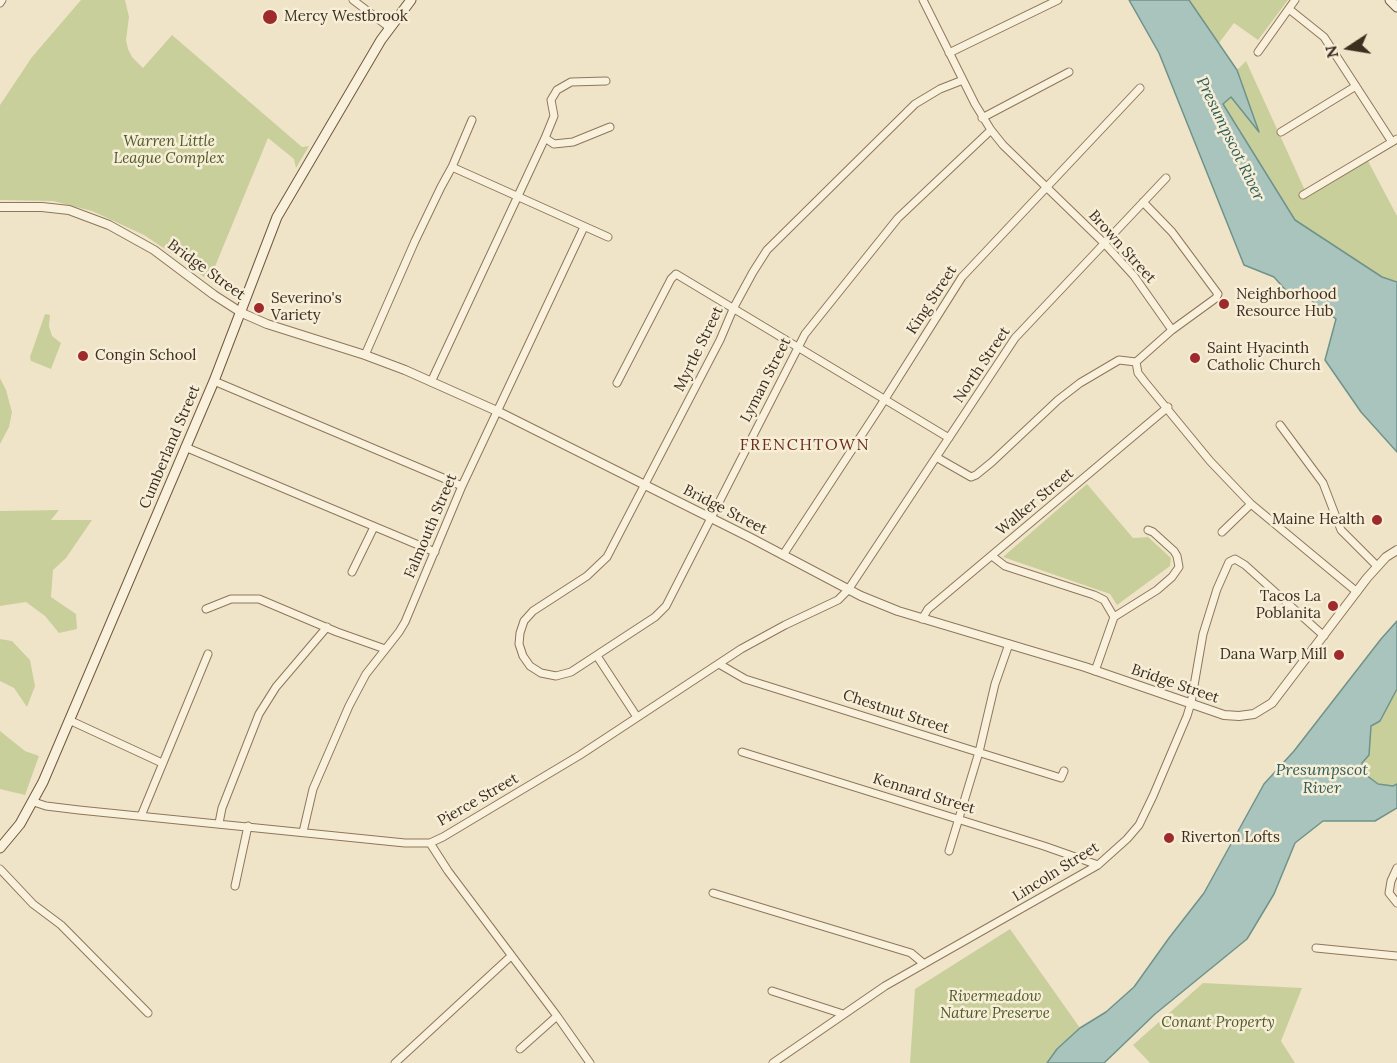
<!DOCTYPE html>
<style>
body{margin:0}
#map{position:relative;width:1397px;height:1063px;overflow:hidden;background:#f0e4c8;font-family:Lora,serif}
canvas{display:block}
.north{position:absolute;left:1319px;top:18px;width:60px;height:60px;-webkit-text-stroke:4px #f7eed8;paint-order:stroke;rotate:258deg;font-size:16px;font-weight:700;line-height:24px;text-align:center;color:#3d2e20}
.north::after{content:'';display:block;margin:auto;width:21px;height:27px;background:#3d2e20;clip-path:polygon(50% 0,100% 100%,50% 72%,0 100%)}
</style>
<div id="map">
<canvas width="1397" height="1063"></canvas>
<div class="north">N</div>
</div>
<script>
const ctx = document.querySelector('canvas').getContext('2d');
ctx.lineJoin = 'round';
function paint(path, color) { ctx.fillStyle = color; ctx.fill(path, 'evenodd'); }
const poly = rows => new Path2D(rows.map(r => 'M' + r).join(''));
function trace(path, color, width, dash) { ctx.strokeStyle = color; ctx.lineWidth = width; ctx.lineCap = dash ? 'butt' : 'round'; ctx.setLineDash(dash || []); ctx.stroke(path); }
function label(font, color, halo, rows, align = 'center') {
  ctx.font = font + ' Lora,serif'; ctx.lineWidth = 5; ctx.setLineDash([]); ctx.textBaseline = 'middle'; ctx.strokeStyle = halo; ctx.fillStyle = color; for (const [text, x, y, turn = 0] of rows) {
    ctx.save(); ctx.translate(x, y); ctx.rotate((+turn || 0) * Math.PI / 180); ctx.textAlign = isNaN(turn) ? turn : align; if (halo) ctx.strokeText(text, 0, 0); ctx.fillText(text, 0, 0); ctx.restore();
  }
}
paint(poly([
 [81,0,125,0,129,17,126,40,128,49,132,57,143,68,172,35,302,147,309,146,296,168,294,159,268,138,209,281,177,257,144,235,92,211,53,201,0,200,0,105,32,57],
 [1187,0,1288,0,1258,40,1234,23,1216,47],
 [1246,61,1308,197,1368,161,1397,216,1397,282,1382,277,1295,220,1223,103,1231,97,1258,130,1237,70],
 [45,314,50,315,49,326,52,336,61,343,51,369,31,361,30,357],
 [0,378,6,390,12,412,9,427,0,444],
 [1087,484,1133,538,1148,537,1171,558,1170,566,1117,605,1110,594,1003,557],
 [59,510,51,520,92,520,66,558,53,570,51,597,76,614,77,629,59,633,45,616,26,602,0,606,0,511],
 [0,639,12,641,30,660,35,686,27,707,14,688,0,681],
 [1397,689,1397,784,1393,786,1378,784,1362,772,1362,763,1369,754,1371,726,1380,721],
 [0,731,25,751,39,756,25,795,0,789],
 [1010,929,1080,1028,1057,1049,1047,1063,910,1063,915,989],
 [1203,983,1302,988,1281,1041,1295,1063,1150,1063,1133,1045]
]), '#c9cf9b');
const water = poly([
 [1129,0,1189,0,1237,70,1259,132,1231,97,1223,104,1295,220,1382,277,1397,282,1397,452,1361,412,1325,360,1336,319,1303,294,1290,295,1274,277,1244,265,1159,53,1129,0],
 [1397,621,1397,689,1380,721,1371,726,1369,755,1362,763,1362,772,1378,784,1393,786,1397,784,1397,808,1375,821,1323,821,1295,843,1274,894,1247,939,1155,1014,1104,1063,1047,1063,1057,1049,1080,1028,1106,1012,1134,987,1169,938,1204,893,1264,784,1294,751,1381,639,1397,621]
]);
paint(water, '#a9c4bc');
trace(water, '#6f938a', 1.5);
const minor = poly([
 [353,0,390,28],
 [923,0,975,104,991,130,1003,145,1104,243,1134,276,1172,330],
 [0,3,2,0],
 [1289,9,1324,37,1392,142],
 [1258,52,1295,0],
 [949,53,1058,0],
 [963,80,940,89,915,104,767,250,753,272,734,307,720,340,607,557,587,576,533,611,524,621,520,633,519,644,523,656,530,666,541,673,556,676,571,672,655,617,666,606,805,334,898,218,991,130],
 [982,118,1069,72],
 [1281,132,1356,86],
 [545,138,554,144,573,142,610,127],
 [452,167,608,237],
 [1303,195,1397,139],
 [365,355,415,241,441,187,452,167,472,120],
 [1136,362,1138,373,1145,382,1210,461,1230,482,1251,504,1357,592],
 [1136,362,1172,330,1216,298,1218,294,1172,232,1143,202],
 [214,381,462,486],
 [431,382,545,138,554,116,551,100,557,90,571,82,606,81],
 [617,383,671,279,676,274,949,438],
 [1280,425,1323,483,1341,530,1377,566],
 [185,447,435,552],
 [936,457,971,477,976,475,992,462,1058,400,1080,383,1119,360,1136,362],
 [1222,532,1251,504],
 [783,555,878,410,962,277,1140,88],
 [992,556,1005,566,1094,595,1104,600,1114,617],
 [352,572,374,527],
 [206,609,231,599,259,599,337,632,385,649],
 [922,619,928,609,1168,407],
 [597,656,637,717],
 [719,664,745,679,968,749,1061,778,1064,771],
 [1095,671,1114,617,1157,590,1172,577,1179,567,1177,556,1174,551,1153,532,1148,530],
 [69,720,162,763],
 [742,752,1044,846,1098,865],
 [34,802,46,806,79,810,405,843,430,843,443,837,580,755,741,649,785,625,838,600,848,590,1015,338,1166,178],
 [141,816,208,654],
 [219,823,222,808,259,714,276,687,327,627],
 [303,832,313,789,349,706,366,674,399,632,405,622,462,486,584,227],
 [430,843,448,871,557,1016,590,1063],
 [949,851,979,752,995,684,1009,644],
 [1397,868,1391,881,1389,893,1397,903],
 [0,869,33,904,61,925,148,1013],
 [235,886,248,826],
 [713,893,911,953,924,964],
 [1316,948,1397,956],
 [772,991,843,1014],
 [520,1049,557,1016],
 [395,1063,511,956],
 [773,1063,885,986,1098,865,1127,839,1139,825,1153,796,1187,716,1191,703,1203,634,1217,589,1229,562,1235,559,1245,565,1324,636]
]);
const tertiary = poly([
 [0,207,42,207,69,210,109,225,154,250,214,295,242,313,267,324,365,355,405,370,497,411,751,538,861,596,898,611,1085,667,1224,715,1239,716,1254,714,1272,703,1367,578,1386,557,1397,550]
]);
const secondary = poly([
 [1390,0,1397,7],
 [0,848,20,824,43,782,214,381,277,217,381,40,411,0]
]);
trace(minor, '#8d765c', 9);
trace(tertiary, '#8d765c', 10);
trace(secondary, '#6f573f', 11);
trace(minor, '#faf1dc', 7);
trace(tertiary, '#faf1dc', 8);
trace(secondary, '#faf1dc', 9);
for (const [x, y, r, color] of [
 [270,17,8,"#9e2a2b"],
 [1224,304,6,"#9e2a2b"],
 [259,308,6,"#9e2a2b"],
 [83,356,6,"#9e2a2b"],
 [1195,358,6,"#9e2a2b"],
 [1377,520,6,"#9e2a2b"],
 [1333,606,6,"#9e2a2b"],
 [1339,655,6,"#9e2a2b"],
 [1169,838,6,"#9e2a2b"]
]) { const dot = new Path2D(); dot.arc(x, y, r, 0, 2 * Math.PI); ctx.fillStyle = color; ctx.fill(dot); trace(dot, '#f7eed8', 2); }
label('15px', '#3d2e20', '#f7eed8', [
 ["Mercy Westbrook",284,17],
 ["Neighborhood",1236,295],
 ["Resource Hub",1236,312],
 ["Severino's",271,299],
 ["Variety",271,316],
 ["Saint Hyacinth",1207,349],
 ["Catholic Church",1207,366],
 ["Congin School",95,356],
 ["Maine Health",1365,520,"right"],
 ["Tacos La",1321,597,"right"],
 ["Poblanita",1321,614,"right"],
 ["Dana Warp Mill",1327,655,"right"],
 ["Riverton Lofts",1181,838]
], 'left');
label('italic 15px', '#4d5a26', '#f7eed8', [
 ["Warren Little",169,142],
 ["League Complex",169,159],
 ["Rivermeadow",995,997],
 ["Nature Preserve",995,1014],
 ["Conant Property",1218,1023]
]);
label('15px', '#3d2e20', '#f7eed8', [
 ["Brown Street",1122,247,48],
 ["Bridge Street",206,270,36],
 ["King Street",932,300,-57],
 ["Myrtle Street",699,349,-64],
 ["North Street",982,365,-56],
 ["Lyman Street",766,380,-63],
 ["Cumberland Street",170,447,-67],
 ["Walker Street",1035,502,-40],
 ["Bridge Street",725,510,27],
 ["Falmouth Street",431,526,-67],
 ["Bridge Street",1175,684,19],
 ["Chestnut Street",896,712,18],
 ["Kennard Street",924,794,17],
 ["Pierce Street",478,800,-30],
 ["Lincoln Street",1056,872,-32]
]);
label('italic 16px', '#2f5d5a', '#f7eed8', [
 ["Presumpscot River",1230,139,64],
 ["Presumpscot",1322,770],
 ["River",1322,788]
]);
ctx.letterSpacing = '1.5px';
label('16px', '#6b2e1e', '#f7eed8', [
 ["FRENCHTOWN",805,445]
]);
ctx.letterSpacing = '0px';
</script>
